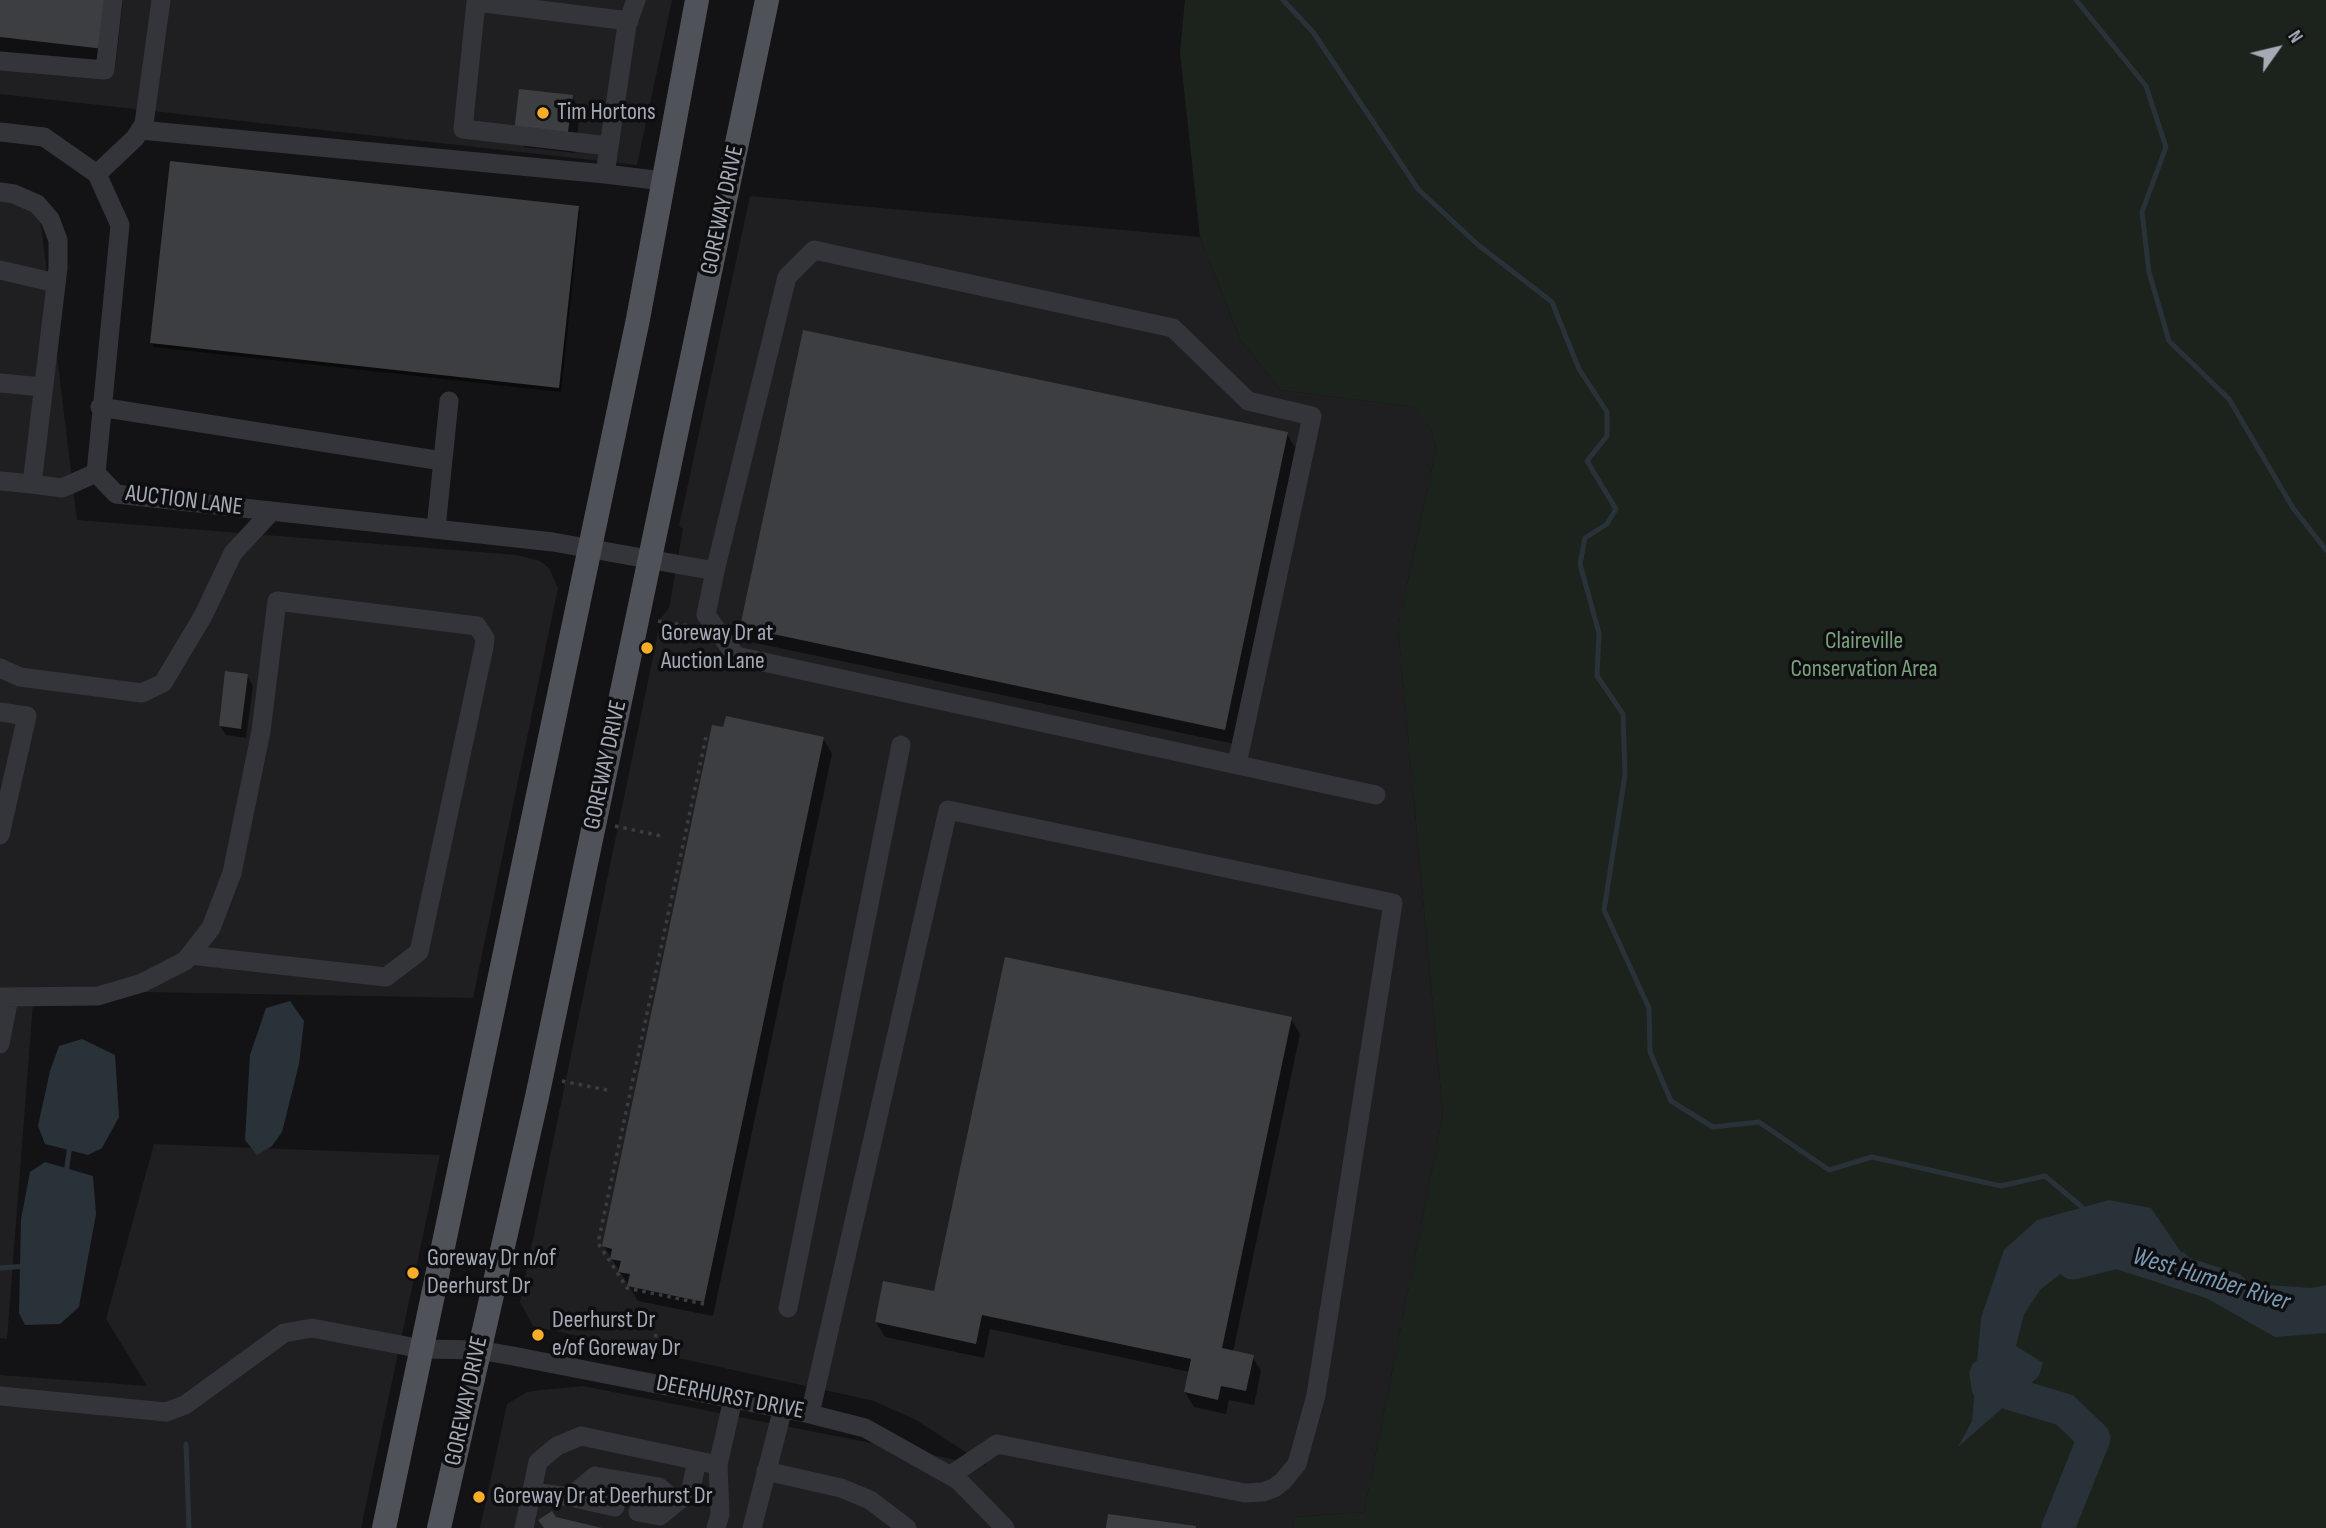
<!DOCTYPE html>
<style>
body{margin:0}
#map{position:relative;width:2326px;height:1528px;overflow:hidden;background:#131315;font-family:"Sofia Sans Condensed",sans-serif}
canvas{display:block}
.north{position:absolute;left:2242px;top:14px;width:70px;height:70px;-webkit-text-stroke:5px #0e0e10;paint-order:stroke;rotate:56deg;font-size:19px;font-weight:700;line-height:28px;text-align:center;color:#a4aab6}
.north::after{content:'';display:block;margin:auto;width:24px;height:32px;background:#a4aab6;clip-path:polygon(50% 0,100% 100%,50% 72%,0 100%)}
</style>
<div id="map">
<canvas width="2326" height="1528"></canvas>
<div class="north">N</div>
</div>
<script>
const ctx = document.querySelector('canvas').getContext('2d');
ctx.lineJoin = 'round';
function paint(path, color) { ctx.fillStyle = color; ctx.fill(path, 'evenodd'); }
const poly = rows => new Path2D(rows.map(r => 'M' + r).join(''));
function trace(path, color, width, dash) { ctx.strokeStyle = color; ctx.lineWidth = width; ctx.lineCap = dash ? 'butt' : 'round'; ctx.setLineDash(dash || []); ctx.stroke(path); }
function label(font, color, halo, rows, align = 'center') {
  ctx.font = font + ' "Sofia Sans Condensed",sans-serif'; ctx.lineWidth = 7; ctx.setLineDash([]); ctx.textBaseline = 'middle'; ctx.strokeStyle = halo; ctx.fillStyle = color; for (const [text, x, y, turn = 0] of rows) {
    ctx.save(); ctx.translate(x, y); ctx.rotate((+turn || 0) * Math.PI / 180); ctx.textAlign = isNaN(turn) ? turn : align; if (halo) ctx.strokeText(text, 0, 0); ctx.fillText(text, 0, 0); ctx.restore();
  }
}
paint(poly([
 [0,0,672,0,637,165,0,94],
 [0,194,38,200,77,520,517,555,540,561,549,568,558,588,473,998,34,990,7,1339,0,1338],
 [750,196,1200,237,1240,339,1280,390,1416,407,1432,432,1436,449,1398,627,1443,1115,1364,1512,1293,1517,1294,1528,480,1528,507,1404,527,1392,541,1390,583,1386,987,1466,916,1420,874,1401,533,1326,520,1302,661,618,669,608,683,529,679,526],
 [154,1144,440,1155,361,1528,0,1528,0,1375,147,1386,106,1319]
]), '#1f1f22');
paint(poly([
 [1185,0,2326,0,2326,1528,1294,1528,1293,1517,1364,1512,1443,1115,1398,627,1436,449,1432,432,1415,407,1280,390,1240,339,1200,237,1180,53]
]), '#1b231c');
paint(poly([
 [290,1001,304,1021,299,1064,282,1132,272,1146,257,1155,245,1140,250,1055,266,1008],
 [82,1039,115,1055,119,1117,102,1148,88,1155,45,1144,38,1126,50,1071,59,1046],
 [45,1162,93,1176,96,1214,79,1307,60,1324,25,1325,19,1313,21,1219,30,1172],
 [2109,1200,2151,1208,2183,1255,2122,1251,2069,1267,2040,1290,2024,1314,2016,1346,2043,1363,2039,1376,1958,1447,1972,1421,1981,1318,2004,1250,2037,1220],
 [2192,1264,2238,1283,2311,1288,2326,1285,2326,1333,2275,1337,2208,1299,2187,1275]
]), '#293239');
paint(poly([
 [0,0,123,0,115,69,0,56],
 [572,96,580,112,575,153,524,147,515,132],
 [578,207,580,212,561,392,154,347,152,343],
 [1287,434,1296,449,1234,744,751,642,742,627],
 [247,676,253,686,246,738,226,735,220,726],
 [823,738,832,754,713,1316,638,1301,604,1246],
 [1291,1019,1300,1034,1233,1352,1252,1356,1261,1371,1254,1405,1229,1400,1226,1414,1194,1407,1185,1392,1190,1372,990,1329,984,1358,885,1337,876,1322,935,1294]
]), '#0007');
trace(poly([
 [1283,0,1313,32,1418,189,1477,244,1552,302,1579,369,1607,412,1607,436,1587,461,1616,509,1607,524,1585,538,1580,564,1599,633,1597,676,1623,714,1625,775,1604,910,1649,1008,1650,1052,1671,1101,1713,1127,1759,1122,1829,1170,1872,1157,2001,1186,2045,1176,2082,1207],
 [2076,0,2146,86,2166,147,2142,212,2149,272,2169,341,2229,399,2293,508,2326,550],
 [66,1173,70,1145],
 [2183,1255,2192,1264],
 [0,1268,27,1266],
 [186,1444,189,1528]
]), '#293239', 5);
trace(poly([
 [2073,1263,2117,1252,2232,1289],
 [1986,1374,1988,1387,2065,1410,2094,1438,2058,1528]
]), '#293239', 33);
paint(poly([
 [0,0,109,0,104,49,0,37],
 [519,89,573,95,567,139,514,132],
 [170,161,579,206,559,388,150,343],
 [803,330,1288,432,1225,730,740,627],
 [225,671,248,674,241,729,219,726],
 [726,716,824,737,704,1302,627,1286,630,1274,618,1272,621,1261,610,1259,612,1249,602,1246,712,725,723,727],
 [1005,957,1292,1017,1222,1348,1254,1355,1246,1391,1221,1386,1218,1400,1184,1392,1191,1359,982,1315,976,1344,875,1322,883,1281,934,1291],
 [552,1511,556,1517,602,1528,544,1528,538,1520],
 [1108,1514,1196,1526,1196,1528,1106,1528]
]), '#3d3e42');
trace(poly([
 [658,621,690,626],
 [615,826,661,836],
 [562,1081,607,1090],
 [704,1304,627,1288,598,1243,707,732],
 [652,1354,656,1334]
]), '#3a3c41', 3.5, [3.5, 5]);
trace(poly([
 [636,0,627,25,605,174,663,181],
 [0,61,105,70,113,0],
 [140,130,605,174],
 [0,132,44,137,97,174,120,225,96,473,116,494,553,542,715,571,706,615,736,656,1376,795],
 [609,146,463,129,476,2,629,21],
 [97,174,135,138,144,124,161,0],
 [0,192,14,194,37,204,50,219,58,240,58,268,32,484,62,488,96,473],
 [0,270,56,283],
 [0,383,43,387],
 [100,407,442,461],
 [0,481,32,484],
 [436,528,449,401],
 [715,571,787,277,814,250,1173,328,1248,401,1312,416,1237,764],
 [0,668,20,677,142,693,163,683,203,616,233,553,272,511],
 [0,712,27,716,0,835],
 [0,997,98,996,142,983,185,961,211,928,232,873,261,731,277,601,477,626,485,638,484,647,419,952,386,977,190,955],
 [0,1044,9,997],
 [788,1308,901,745],
 [0,1396,166,1412,185,1405,284,1333,312,1328,422,1349,478,1350,513,1356,810,1414,865,1428,958,1480,1005,1528],
 [810,1414,948,810,1393,903,1316,1395,1297,1464,1283,1481,1274,1488,1263,1492,1245,1493,997,1444,951,1475],
 [766,1471,841,1488,870,1500,907,1528],
 [532,1492,570,1497,595,1476,659,1487,677,1502,690,1493,697,1461],
 [570,1497,615,1507],
 [638,1512,660,1516,677,1502],
 [524,1528,538,1462,557,1446,581,1436,718,1465],
 [716,1528,720,1514,718,1465,733,1399],
 [752,1528,783,1408]
]), '#34353a', 19);
trace(poly([
 [384,1528,638,319,697,0],
 [439,1528,537,1097,767,0]
]), '#505259', 24);
for (const [x, y, r, color] of [
 [543,113,7,"#f8ad28"],
 [647,648,7,"#f8ad28"],
 [413,1273,7,"#f8ad28"],
 [538,1335,7,"#f8ad28"],
 [479,1497,7,"#f8ad28"]
]) { const dot = new Path2D(); dot.arc(x, y, r, 0, 2 * Math.PI); ctx.fillStyle = color; ctx.fill(dot); trace(dot, '#0e0e10', 2.5); }
label('24px', '#a4aab6', '#0e0e10', [
 ["Tim Hortons",557,113],
 ["Goreway Dr at",661,634],
 ["Auction Lane",661,662],
 ["Goreway Dr n/of",427,1259],
 ["Deerhurst Dr",427,1287],
 ["Deerhurst Dr",552,1321],
 ["e/of Goreway Dr",552,1349],
 ["Goreway Dr at Deerhurst Dr",493,1497]
], 'left');
label('24px', '#a4aab6', '#0e0e10', [
 ["GOREWAY DRIVE",723,210,-78],
 ["AUCTION LANE",184,501,7],
 ["GOREWAY DRIVE",606,765,-78],
 ["DEERHURST DRIVE",730,1398,11],
 ["GOREWAY DRIVE",467,1401,-78]
]);
label('24px', '#7aa27c', '#0e0e10', [
 ["Claireville",1864,642],
 ["Conservation Area",1864,670]
]);
label('italic 26px', '#7a99b2', '#0e0e10', [
 ["West Humber River",2211,1280,17]
]);
</script>
